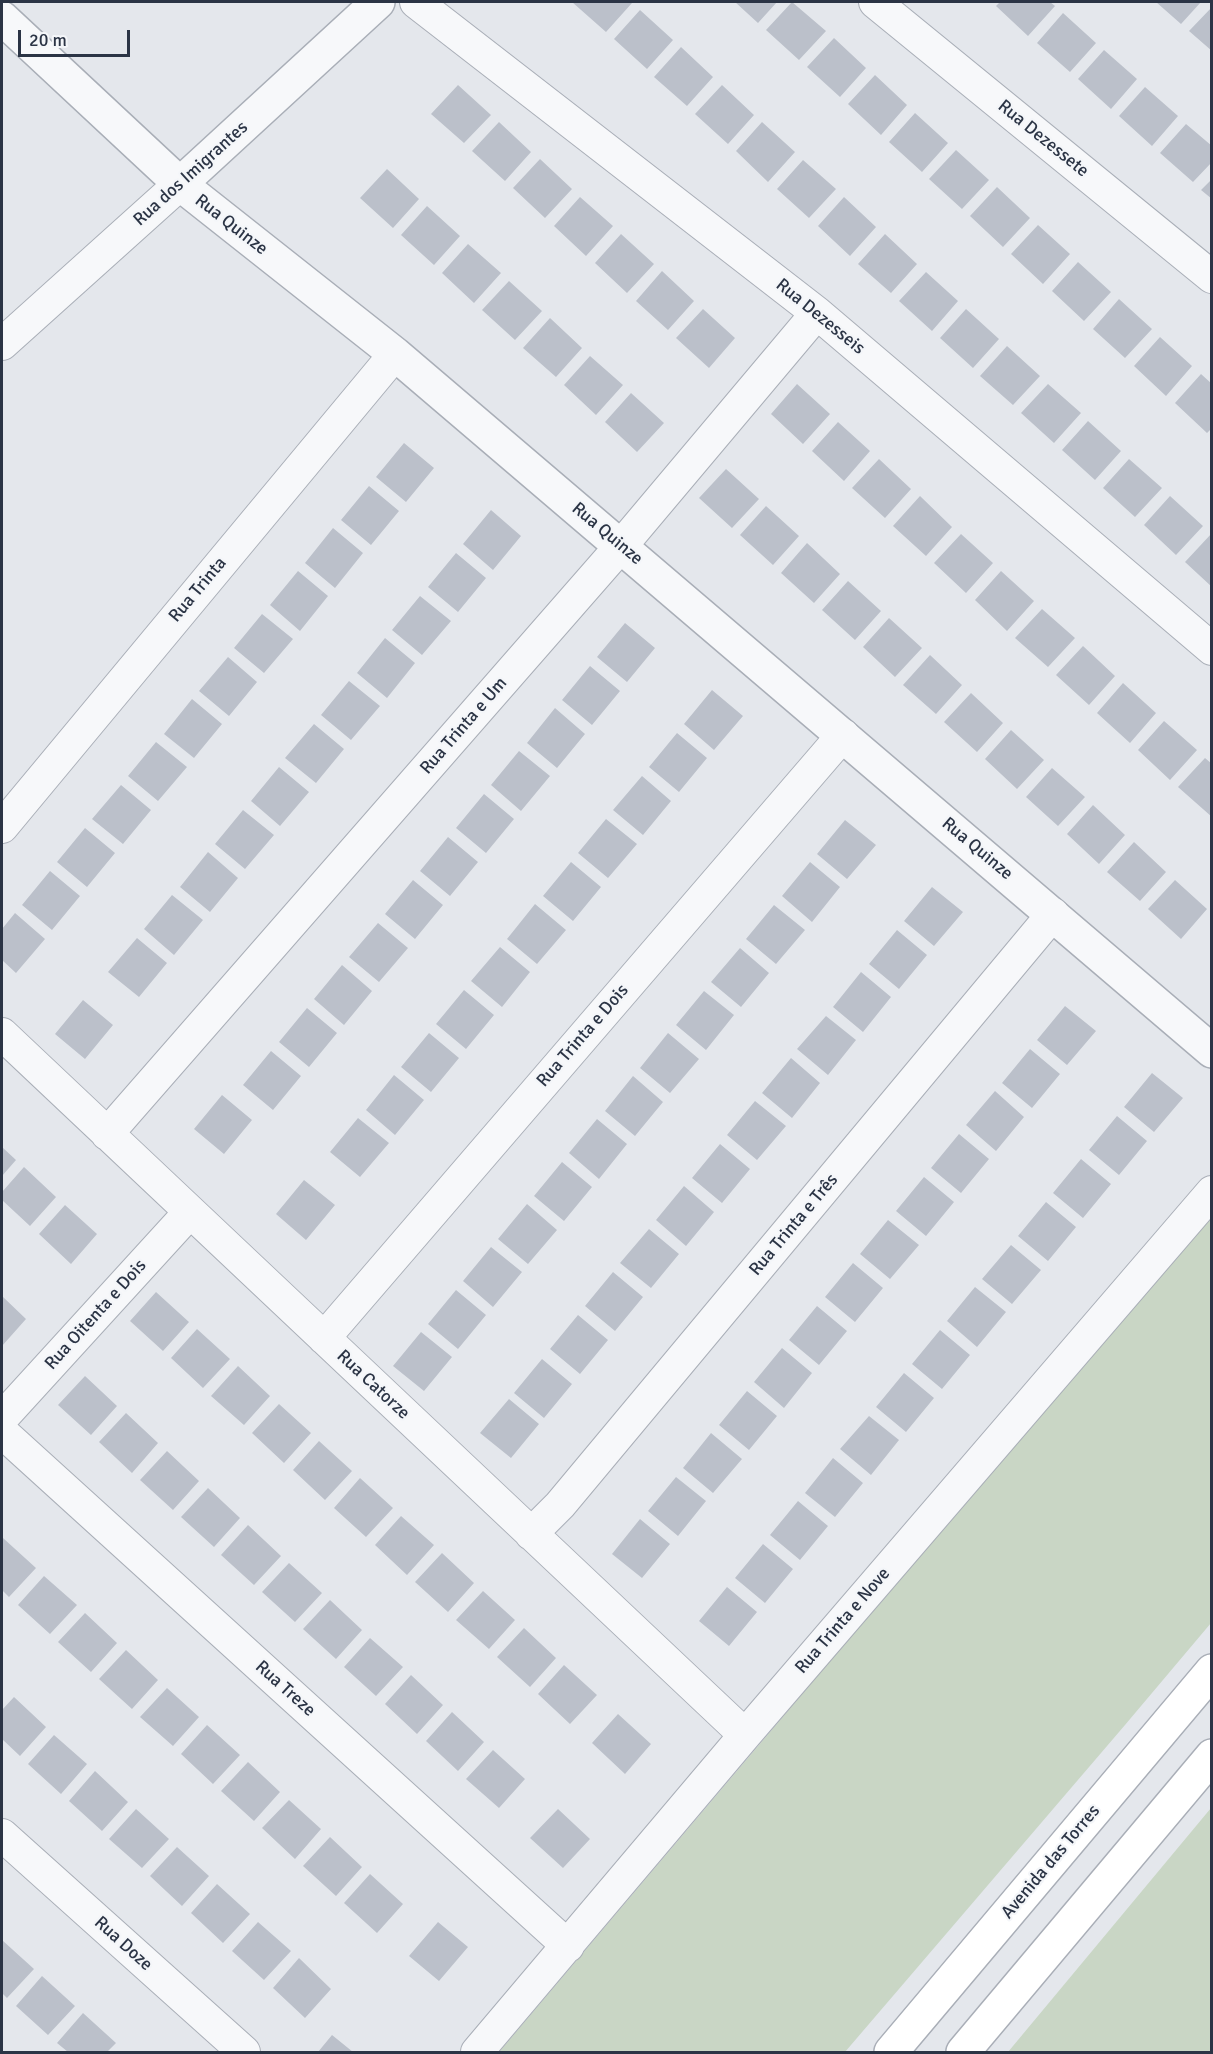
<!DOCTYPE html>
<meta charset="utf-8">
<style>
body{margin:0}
#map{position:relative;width:1213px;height:2054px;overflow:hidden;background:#e4e7ec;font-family:Signika,sans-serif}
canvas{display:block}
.frame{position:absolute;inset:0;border:3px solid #2b3445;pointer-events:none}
.scale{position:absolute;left:18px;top:30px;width:112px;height:27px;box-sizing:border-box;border:3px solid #2b3445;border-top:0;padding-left:8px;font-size:18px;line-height:21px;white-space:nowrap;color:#2b3445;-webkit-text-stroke:4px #f4f6f9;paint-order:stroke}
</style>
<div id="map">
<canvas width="1213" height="2054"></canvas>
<div class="frame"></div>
<div class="scale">20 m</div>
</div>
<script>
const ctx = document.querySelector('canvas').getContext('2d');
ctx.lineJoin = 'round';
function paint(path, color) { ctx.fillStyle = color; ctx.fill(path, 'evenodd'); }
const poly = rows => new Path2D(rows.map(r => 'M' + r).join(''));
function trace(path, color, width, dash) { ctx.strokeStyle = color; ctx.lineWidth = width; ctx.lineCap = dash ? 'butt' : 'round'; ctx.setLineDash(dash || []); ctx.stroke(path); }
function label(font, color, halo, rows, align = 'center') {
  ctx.font = font + ' Signika,sans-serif'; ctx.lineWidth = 4.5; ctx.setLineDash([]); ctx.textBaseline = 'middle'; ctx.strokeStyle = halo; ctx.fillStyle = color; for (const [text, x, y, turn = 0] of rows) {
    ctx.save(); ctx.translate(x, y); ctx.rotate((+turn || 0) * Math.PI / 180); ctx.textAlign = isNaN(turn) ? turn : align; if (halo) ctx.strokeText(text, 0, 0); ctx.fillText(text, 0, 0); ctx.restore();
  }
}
paint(poly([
 [1211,1211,1211,1623,1125,1725,845,2052,499,2052],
 [1211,1808,1211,2052,1008,2052]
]), '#c9d6c5');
paint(poly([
 [572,2,631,2,632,3,606,32],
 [735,2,777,2,758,23],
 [792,2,826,31,799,60,766,30],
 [1000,2,1050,2,1055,6,1028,36,996,6],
 [1156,2,1201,2,1181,24],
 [1212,7,1212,51,1189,31],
 [640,10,673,40,647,69,614,39],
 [1063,13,1096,43,1070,72,1037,43],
 [834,38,866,68,840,97,807,67],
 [681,47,713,77,687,106,654,77],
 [1104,50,1137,79,1111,109,1078,79],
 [875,75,907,105,881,135,848,104],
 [458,85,491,115,464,143,431,114],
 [722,85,754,115,728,144,695,114],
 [1145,87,1178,116,1152,146,1119,116],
 [915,113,948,143,922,172,889,142],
 [499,122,531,152,505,181,472,151],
 [762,122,795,152,768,182,736,151],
 [1186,124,1212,146,1212,162,1193,182,1160,153],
 [956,150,989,180,962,209,929,179],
 [540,159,572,189,545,218,513,188],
 [803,160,836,189,809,218,777,189],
 [387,169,419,199,393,228,360,198],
 [1212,179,1212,199,1201,190],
 [997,187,1030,218,1003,247,970,216],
 [580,197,613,226,586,256,554,226],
 [844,197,876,227,850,256,818,226],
 [427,206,460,236,434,265,401,235],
 [1038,225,1070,254,1043,284,1011,254],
 [621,234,654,264,627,293,595,263],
 [885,234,917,264,891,293,858,264],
 [468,244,501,273,474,303,442,273],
 [1078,262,1111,292,1084,321,1052,291],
 [662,271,694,301,668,330,636,301],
 [926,272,958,301,932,331,899,301],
 [509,281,542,311,515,340,482,310],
 [1119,299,1152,329,1125,358,1093,329],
 [703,309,735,338,709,368,676,338],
 [966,309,999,339,973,368,940,338],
 [550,318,582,348,556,377,523,348],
 [1160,337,1192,366,1166,396,1134,366],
 [1007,346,1040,376,1013,405,980,376],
 [590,356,623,385,596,415,564,385],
 [1201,374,1212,384,1212,428,1207,433,1175,403],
 [797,384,830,414,803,444,771,414],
 [1048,384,1081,413,1054,443,1021,413],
 [631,393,664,423,637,452,605,422],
 [1088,421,1121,451,1095,480,1062,450],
 [838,422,870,451,844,481,812,451],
 [404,443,434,468,406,502,376,477],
 [879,459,911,489,885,518,852,488],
 [1129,459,1162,488,1135,517,1103,488],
 [726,469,759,499,732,528,699,498],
 [369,486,399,511,371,545,341,520],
 [920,496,952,527,926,556,893,526],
 [1170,496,1203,526,1176,555,1144,525],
 [766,506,799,536,773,565,740,535],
 [491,510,521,536,493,570,463,544],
 [333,528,363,553,335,588,305,563],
 [1212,533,1212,587,1185,562],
 [961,534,993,563,966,593,934,563],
 [807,543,840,574,814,603,781,573],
 [456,553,486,578,458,612,428,587],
 [298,571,328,596,300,631,270,605],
 [1001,571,1034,601,1007,631,975,600],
 [848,581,881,611,855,640,822,610],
 [420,596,451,621,422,655,392,630],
 [1042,609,1075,638,1048,667,1015,638],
 [262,614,293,639,264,673,234,648],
 [889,618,922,648,895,677,863,647],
 [625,623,655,648,627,682,597,657],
 [385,638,415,663,387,698,357,673],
 [1083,646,1115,676,1089,705,1056,675],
 [930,655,962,685,936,714,903,685],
 [228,657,257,682,229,716,199,691],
 [590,666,620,691,592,725,562,700],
 [349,681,380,706,351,740,321,715],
 [1123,683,1156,713,1130,743,1097,713],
 [712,690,743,716,714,750,684,724],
 [971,693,1003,723,977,752,944,722],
 [192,699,222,724,194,758,164,734],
 [555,708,585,734,557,768,527,743],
 [1164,721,1197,750,1170,780,1138,750],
 [314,724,344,749,316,783,285,758],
 [1011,730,1044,760,1017,789,985,759],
 [677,733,707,758,679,792,649,767],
 [156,742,187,767,158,801,128,776],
 [519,751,550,776,521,811,491,785],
 [1205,758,1212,764,1212,817,1178,787],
 [279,767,309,792,280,826,251,801],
 [1052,768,1085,797,1058,826,1026,797],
 [642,776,671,801,643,835,613,810],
 [121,785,151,810,123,844,92,819],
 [484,794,514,819,486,853,456,828],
 [1093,805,1125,835,1099,864,1067,834],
 [243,810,274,835,245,869,215,844],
 [606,819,637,844,608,878,578,853],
 [845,820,876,845,847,879,817,854],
 [85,828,115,853,87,887,57,862],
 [448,837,478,862,450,896,420,871],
 [1134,842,1166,872,1140,901,1107,872],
 [208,852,238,878,210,912,180,887],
 [571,862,601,887,573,921,543,896],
 [810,862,840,887,812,922,782,896],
 [50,871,80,896,52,930,22,905],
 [413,880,443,905,415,939,385,914],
 [1175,880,1207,909,1181,939,1148,909],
 [932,887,963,912,934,946,904,921],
 [172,895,203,920,174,955,144,929],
 [535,904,566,930,537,964,507,939],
 [774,905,805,930,776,964,746,939],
 [15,913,45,939,16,973,2,960,2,929],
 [378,923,408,948,379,982,349,957],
 [897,930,927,955,899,989,869,964],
 [137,938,167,963,139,997,108,972],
 [500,947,530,972,502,1007,471,981],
 [740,948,769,973,741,1007,711,982],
 [342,965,372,991,344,1025,314,999],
 [861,972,891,997,863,1032,833,1007],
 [464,990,494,1015,466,1049,436,1024],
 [704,991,734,1015,706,1050,676,1025],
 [83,1000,113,1025,85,1059,55,1034],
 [1065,1006,1096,1031,1067,1065,1037,1040],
 [307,1008,337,1033,309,1067,279,1042],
 [826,1016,856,1040,828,1075,797,1049],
 [429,1033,459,1058,431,1092,401,1067],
 [668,1033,699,1059,670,1093,640,1068],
 [1030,1049,1060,1074,1032,1108,1002,1083],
 [271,1051,301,1076,273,1110,243,1085],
 [791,1058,820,1083,792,1118,762,1093],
 [1152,1073,1183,1098,1154,1132,1124,1107],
 [394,1075,424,1100,395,1135,366,1110],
 [633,1076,663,1102,635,1136,605,1111],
 [995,1091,1024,1117,996,1151,966,1125],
 [222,1095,252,1120,224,1154,194,1129],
 [755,1101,786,1126,757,1160,727,1135],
 [1117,1116,1147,1141,1119,1175,1089,1150],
 [358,1118,389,1143,360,1177,330,1152],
 [597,1119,627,1144,599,1179,569,1153],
 [959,1134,989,1159,961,1193,931,1168],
 [720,1144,750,1169,722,1203,692,1178],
 [2,1147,16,1160,2,1176],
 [1081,1159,1111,1184,1083,1218,1053,1193],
 [562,1162,592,1187,564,1221,534,1196],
 [24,1167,56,1197,30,1226,2,1200,2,1192],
 [924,1177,954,1202,926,1236,896,1211],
 [304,1180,335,1205,306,1240,276,1214],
 [684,1186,714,1212,686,1246,656,1220],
 [1046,1202,1076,1227,1048,1261,1018,1236],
 [527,1204,557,1230,528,1264,498,1239],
 [65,1205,97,1234,71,1264,39,1234],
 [888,1220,919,1245,890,1279,860,1254],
 [649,1229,679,1254,651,1288,620,1263],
 [1011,1245,1041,1270,1012,1304,982,1279],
 [491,1247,522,1272,493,1307,463,1281],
 [853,1263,883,1288,855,1322,825,1297],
 [613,1272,643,1297,615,1331,585,1306],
 [975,1287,1006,1312,977,1347,947,1321],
 [456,1290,486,1315,458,1349,428,1324],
 [156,1292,189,1322,163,1351,130,1321],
 [2,1296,26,1319,2,1346],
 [817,1306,847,1331,819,1365,789,1340],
 [578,1315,608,1340,580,1374,550,1349],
 [197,1329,230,1359,203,1388,171,1358],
 [940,1330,970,1355,942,1389,912,1364],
 [421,1332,452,1357,424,1391,393,1366],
 [782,1348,812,1373,784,1408,754,1382],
 [542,1359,572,1384,544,1418,514,1393],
 [238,1366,270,1396,244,1425,211,1396],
 [904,1373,934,1398,906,1432,876,1407],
 [85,1376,117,1406,91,1435,58,1405],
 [747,1391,777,1416,749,1450,719,1425],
 [509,1399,539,1424,511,1458,480,1433],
 [279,1404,311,1433,284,1463,252,1433],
 [126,1413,158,1443,132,1473,99,1442],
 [869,1416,899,1440,871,1475,840,1449],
 [711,1433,742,1459,713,1493,683,1468],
 [319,1441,352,1471,325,1500,293,1470],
 [167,1451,199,1481,173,1510,140,1480],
 [833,1458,863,1483,835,1517,805,1493],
 [676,1477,706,1501,678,1536,648,1511],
 [360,1478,393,1508,366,1537,334,1508],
 [208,1488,240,1518,214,1547,181,1517],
 [798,1501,828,1526,800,1560,770,1535],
 [401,1516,434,1545,407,1575,375,1545],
 [640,1519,670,1544,642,1578,612,1554],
 [248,1525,281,1556,254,1585,221,1555],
 [3,1538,36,1568,9,1597,2,1590],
 [763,1544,793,1569,765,1603,735,1578],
 [442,1553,474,1583,448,1612,415,1582],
 [289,1563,322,1593,295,1622,262,1592],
 [44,1576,77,1605,50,1634,18,1605],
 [727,1587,757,1612,729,1646,699,1621],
 [483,1591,515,1620,489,1649,456,1620],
 [330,1600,362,1630,336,1659,303,1629],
 [85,1613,117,1643,91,1672,58,1642],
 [524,1628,556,1658,530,1687,497,1657],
 [370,1638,403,1667,376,1696,344,1667],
 [126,1650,158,1680,132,1709,99,1679],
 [564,1665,597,1695,570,1724,538,1694],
 [411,1675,443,1705,417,1734,385,1704],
 [167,1688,199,1717,173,1746,140,1717],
 [14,1697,46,1727,20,1756,2,1739,2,1710],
 [452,1712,484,1742,458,1771,426,1741],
 [618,1714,651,1744,625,1774,592,1743],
 [207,1725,240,1755,213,1784,181,1754],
 [54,1735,87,1764,61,1794,28,1764],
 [493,1750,525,1779,499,1808,466,1779],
 [248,1762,280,1792,254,1821,221,1791],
 [95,1771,128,1802,102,1831,69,1801],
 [289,1800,321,1829,295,1859,262,1828],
 [136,1809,169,1839,142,1868,109,1839],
 [558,1809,590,1839,563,1868,530,1838],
 [330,1837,362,1867,336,1896,303,1866],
 [177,1847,209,1876,182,1906,150,1876],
 [370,1874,403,1904,377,1933,344,1903],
 [217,1884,250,1914,223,1943,191,1913],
 [258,1922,291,1951,264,1980,232,1951],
 [438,1922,468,1947,439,1981,409,1956],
 [2,1940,34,1969,7,1998,2,1993],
 [299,1958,331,1989,305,2018,273,1988],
 [42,1976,75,2006,48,2035,16,2006],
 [83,2013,116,2043,107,2052,68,2052,57,2043],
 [332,2035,353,2052,318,2052]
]), '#bbc0ca');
const minor = poly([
 [416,2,817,313,1212,649],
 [875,2,1212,277],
 [2,344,180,184],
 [2,827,395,354],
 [2,1034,745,1735],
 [107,1134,621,546,817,313],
 [324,1338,843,735],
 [2,1418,190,1212],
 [2,1432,568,1946],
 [531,1534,560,1505,1053,914],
 [2,1835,244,2052],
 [477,2052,745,1735,1212,1192]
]);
const tertiary = poly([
 [2,18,180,184,395,354,1212,1051],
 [180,184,378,2]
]);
const secondary = poly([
 [891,2052,1212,1671],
 [963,2052,1212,1756]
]);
trace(minor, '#a9aeb7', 34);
trace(tertiary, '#a9aeb7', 36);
trace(secondary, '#a9aeb7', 36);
trace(minor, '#f7f8fa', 32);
trace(tertiary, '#f7f8fa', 33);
trace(secondary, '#fff', 33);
label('18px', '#2b3445', '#f4f6f9', [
 ["Rua Dezessete",1043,139,39],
 ["Rua dos Imigrantes",191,174,-42],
 ["Rua Quinze",231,225,38],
 ["Rua Dezesseis",820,317,39],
 ["Rua Quinze",607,534,40],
 ["Rua Trinta",198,590,-50],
 ["Rua Trinta e Um",464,726,-49],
 ["Rua Quinze",977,849,40],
 ["Rua Trinta e Dois",583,1036,-49],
 ["Rua Trinta e Três",794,1225,-50],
 ["Rua Oitenta e Dois",96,1315,-48],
 ["Rua Catorze",373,1385,43],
 ["Rua Trinta e Nove",843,1621,-49],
 ["Rua Treze",285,1689,42],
 ["Avenida das Torres",1051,1862,-50],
 ["Rua Doze",123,1944,42]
]);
</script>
